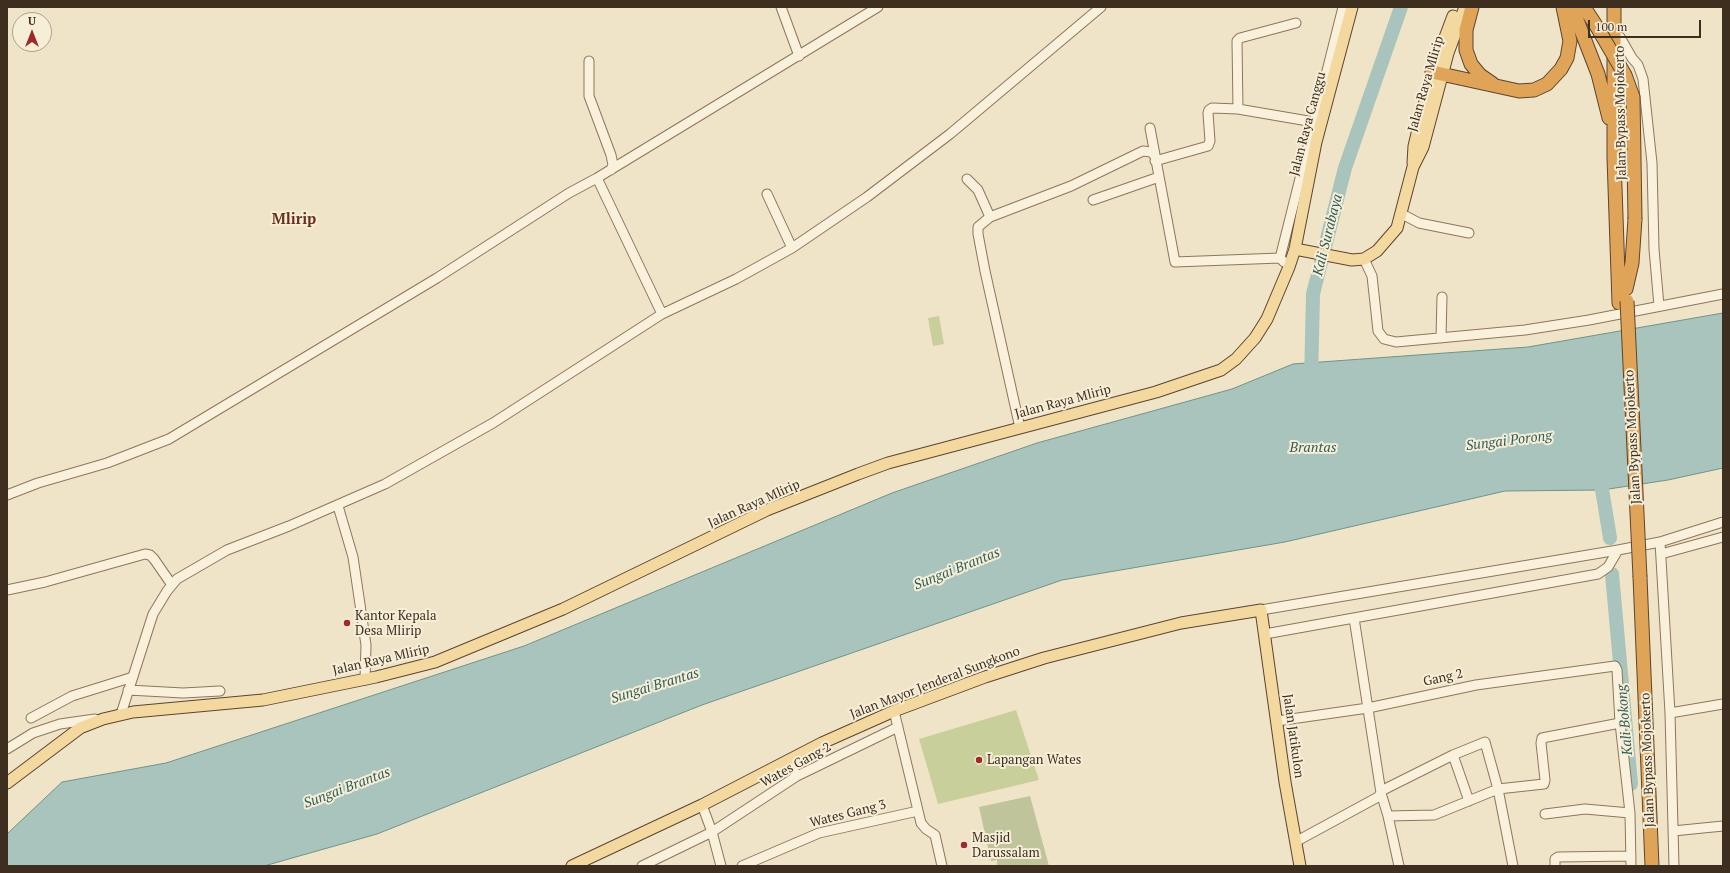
<!DOCTYPE html>
<style>
body{margin:0}
#map{position:relative;width:1730px;height:873px;overflow:hidden;background:#f0e4c8;font-family:"PT Serif",serif}
canvas{display:block}
.frame{position:absolute;inset:0;border:8px solid #3d2e20;pointer-events:none}
.north{position:absolute;left:12px;top:12px;width:40px;height:40px;box-sizing:border-box;background:#f7eed8;border:1px solid #ada18e;border-radius:50%;rotate:0deg;font-size:11px;font-weight:700;line-height:16px;text-align:center;color:#3d2e20}
.north::after{content:'';display:block;margin:auto;width:14px;height:18px;background:#9e2a2b;clip-path:polygon(50% 0,100% 100%,50% 72%,0 100%)}
.scale{position:absolute;left:1588px;top:20px;width:113px;height:18px;box-sizing:border-box;border:2px solid #3d2e20;border-top:0;padding-left:5px;font-size:12px;line-height:14px;white-space:nowrap;color:#3d2e20;-webkit-text-stroke:3px #f7eed8;paint-order:stroke}
</style>
<div id="map">
<canvas width="1730" height="873"></canvas>
<div class="frame"></div>
<div class="north">U</div>
<div class="scale">100 m</div>
</div>
<script>
const ctx = document.querySelector('canvas').getContext('2d');
ctx.lineJoin = 'round';
function paint(path, color) { ctx.fillStyle = color; ctx.fill(path, 'evenodd'); }
const poly = rows => new Path2D(rows.map(r => 'M' + r).join(''));
function trace(path, color, width, dash) { ctx.strokeStyle = color; ctx.lineWidth = width; ctx.lineCap = dash ? 'butt' : 'round'; ctx.setLineDash(dash || []); ctx.stroke(path); }
function label(font, color, halo, rows, align = 'center') {
  ctx.font = font + ' "PT Serif",serif'; ctx.lineWidth = 4; ctx.setLineDash([]); ctx.textBaseline = 'middle'; ctx.strokeStyle = halo; ctx.fillStyle = color; for (const [text, x, y, turn = 0] of rows) {
    ctx.save(); ctx.translate(x, y); ctx.rotate((+turn || 0) * Math.PI / 180); ctx.textAlign = isNaN(turn) ? turn : align; if (halo) ctx.strokeText(text, 0, 0); ctx.fillText(text, 0, 0); ctx.restore();
  }
}
paint(poly([
 [939,316,944,344,933,346,928,318],
 [1016,710,1039,780,938,804,919,739]
]), '#c9cf9b');
paint(poly([
 [1030,796,1049,866,997,866,997,860,991,861,979,807]
]), '#bfc49a');
const water = poly([
 [1723,313,1723,468,1668,480,1602,490,1505,491,1285,542,1062,580,702,705,377,834,264,866,7,866,7,834,62,782,166,763,524,646,892,493,1037,443,1232,389,1293,364,1528,347,1723,313]
]);
paint(water, '#a9c4bc');
trace(water, '#6f938a', 1);
trace(poly([
 [1311,382,1313,294,1345,168,1401,7],
 [1599,471,1610,538],
 [1612,574,1631,784]
]), '#a9c4bc', 14);
const minor = poly([
 [781,7,799,56],
 [1620,37,1632,58,1638,65,1643,79,1652,163,1654,249,1659,306],
 [589,61,589,96,611,155,613,165,611,170],
 [1238,109,1237,41,1240,38,1296,23],
 [1150,128,1175,262,1280,258,1284,262],
 [1155,161,1208,146,1210,141,1208,113,1209,110,1212,108,1238,109,1314,122],
 [597,178,878,7],
 [967,179,978,190,990,217],
 [767,194,792,248],
 [1093,200,1159,177],
 [1402,214,1419,223,1469,233],
 [1280,258,1343,7],
 [1364,259,1372,276,1378,331,1384,339,1396,342,1525,330,1589,320,1723,294],
 [1441,338,1442,297],
 [1020,428,985,271,978,234,978,227,990,217,1071,186,1143,151,1151,152,1154,155],
 [7,495,38,483,107,463,169,439,437,278,569,193,597,178,662,314],
 [338,506,353,557,366,645,365,680],
 [1660,542,1670,713,1674,866],
 [1661,554,1723,537],
 [7,590,45,582,145,554,150,555,154,559,172,585],
 [1261,610,1618,550,1660,542,1723,522],
 [1354,618,1381,793,1388,816,1399,866],
 [1265,634,1598,574,1608,567,1618,550],
 [128,690,183,693,220,691],
 [894,711,921,823,926,829,935,835,942,866],
 [1670,713,1723,704],
 [121,714,153,614,167,591,177,579,227,550,289,526,385,484,493,423,662,314,736,279,792,248,867,197,950,134,1101,7],
 [31,718,72,696,133,677],
 [1277,721,1368,708,1476,685,1615,666,1617,670,1620,723,1630,813,1631,866],
 [7,749,33,733,60,724,95,719],
 [1453,755,1469,801],
 [788,760,797,776],
 [1381,791,1453,755,1485,742,1498,789,1513,866],
 [702,805,712,832,721,866],
 [1545,814,1585,809,1630,813],
 [1388,816,1434,815,1498,789,1544,784,1545,780,1541,743,1542,738,1620,723],
 [1673,831,1723,826],
 [1297,841,1378,797,1381,793],
 [642,866,712,832,797,776,898,727],
 [742,866,819,833,918,811],
 [1555,866,1555,859,1558,857,1631,856]
]);
const major = poly([
 [1413,163,1414,146,1432,72,1453,16],
 [1295,249,1352,260,1364,259,1377,251,1397,228,1413,167,1423,147,1448,53,1465,7],
 [7,783,80,728,103,719,133,712,263,700,376,677,435,662,563,609,767,510,858,474,888,463,1156,392,1221,370,1236,359,1255,338,1267,319,1289,267,1295,249,1316,142,1352,7],
 [572,866,702,805,822,743,894,711,985,677,1044,658,1181,623,1261,610,1285,782,1300,866]
]);
const highway = poly([
 [1472,7,1466,30,1466,50,1471,64,1480,75,1493,84],
 [1572,7,1598,74,1609,118],
 [1584,7,1597,27],
 [1614,7,1614,158,1619,303],
 [1432,72,1519,91,1534,90,1547,84,1561,69,1567,58,1570,41,1563,7],
 [1626,289,1632,263,1635,219],
 [1640,577,1652,866]
]);
trace(minor, '#8d765c', 11);
trace(major, '#5b4430', 13);
trace(highway, '#5b4430', 15);
trace(minor, '#faf1dc', 9);
trace(major, '#f3d9a0', 11);
trace(highway, '#e0a458', 13);
const highwayBridge = poly([
 [1597,27,1625,75,1633,97,1635,219],
 [1627,301,1640,577]
]);
trace(highwayBridge, '#5b4430', 15, []);
trace(highwayBridge, '#e0a458', 13);
for (const [x, y, r, color] of [
 [347,623,4,"#9e2a2b"],
 [979,760,4,"#9e2a2b"],
 [964,845,4,"#9e2a2b"]
]) { const dot = new Path2D(); dot.arc(x, y, r, 0, 2 * Math.PI); ctx.fillStyle = color; ctx.fill(dot); trace(dot, '#f7eed8', 1.5); }
label('13px', '#3d2e20', '#f7eed8', [
 ["Jalan Raya Mlirip",1426,84,-74],
 ["Jalan Bypass Mojokerto",1621,113,-91],
 ["Jalan Raya Canggu",1308,124,-75],
 ["Jalan Raya Mlirip",1063,402,-15],
 ["Jalan Bypass Mojokerto",1633,437,-93],
 ["Jalan Raya Mlirip",754,504,-24],
 ["Jalan Raya Mlirip",381,660,-13],
 ["Gang 2",1443,678,-12],
 ["Jalan Mayor Jenderal Sungkono",935,683,-21],
 ["Jalan Jatikulon",1293,736,82],
 ["Jalan Bypass Mojokerto",1648,760,-92],
 ["Wates Gang 2",796,765,-29],
 ["Wates Gang 3",848,814,-14]
]);
label('13px', '#3d2e20', '#f7eed8', [
 ["Kantor Kepala",355,616],
 ["Desa Mlirip",355,631],
 ["Lapangan Wates",987,760],
 ["Masjid",972,838],
 ["Darussalam",972,853]
], 'left');
label('italic 14px', '#2f5d5a', '#f7eed8', [
 ["Kali Surabaya",1328,235,-76],
 ["Sungai Porong",1509,441,-7],
 ["Brantas",1313,448],
 ["Sungai Brantas",957,569,-22],
 ["Sungai Brantas",655,686,-17],
 ["Kali Bokong",1625,720,-95],
 ["Sungai Brantas",347,788,-21]
]);
label('bold 15px', '#6b2e1e', '#f7eed8', [
 ["Mlirip",294,220]
]);
</script>
